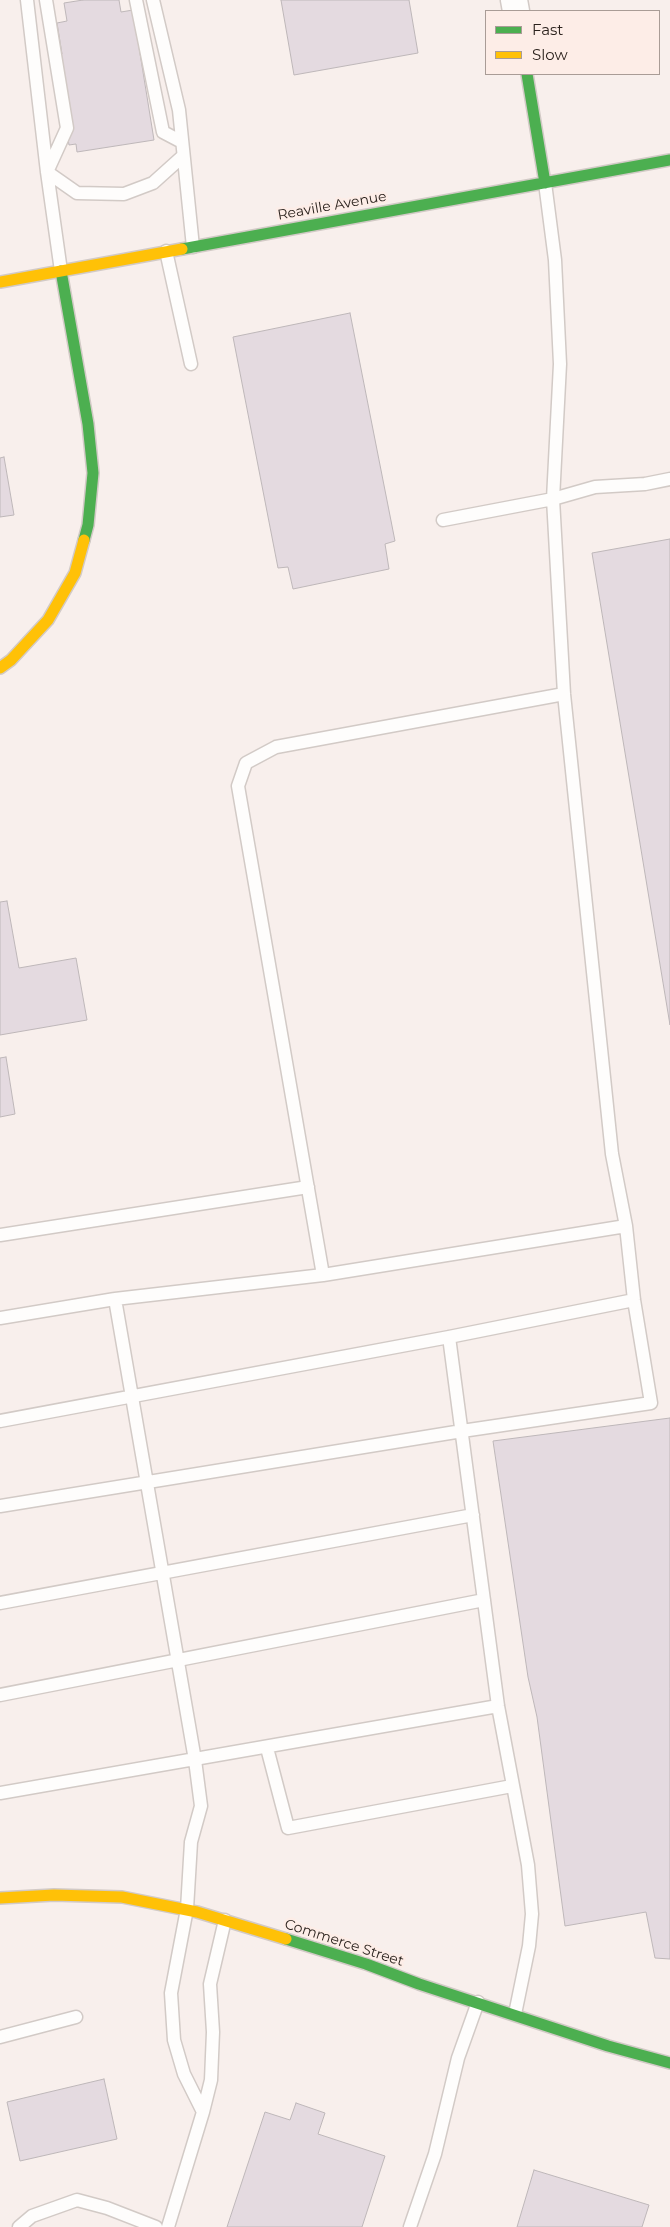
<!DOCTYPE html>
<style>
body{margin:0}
#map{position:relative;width:670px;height:2227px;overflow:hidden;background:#f8efec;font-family:Montserrat,sans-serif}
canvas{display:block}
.legend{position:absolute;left:485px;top:10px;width:175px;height:65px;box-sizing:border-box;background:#fdede7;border:1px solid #a99c96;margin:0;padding:6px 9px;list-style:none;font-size:15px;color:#2b221d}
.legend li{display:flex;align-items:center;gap:10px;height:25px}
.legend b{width:25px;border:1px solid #a99c96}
</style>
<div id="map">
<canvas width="670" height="2227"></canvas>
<ul class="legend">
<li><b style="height:6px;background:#4caf50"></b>Fast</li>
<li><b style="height:6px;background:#ffc107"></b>Slow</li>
</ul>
</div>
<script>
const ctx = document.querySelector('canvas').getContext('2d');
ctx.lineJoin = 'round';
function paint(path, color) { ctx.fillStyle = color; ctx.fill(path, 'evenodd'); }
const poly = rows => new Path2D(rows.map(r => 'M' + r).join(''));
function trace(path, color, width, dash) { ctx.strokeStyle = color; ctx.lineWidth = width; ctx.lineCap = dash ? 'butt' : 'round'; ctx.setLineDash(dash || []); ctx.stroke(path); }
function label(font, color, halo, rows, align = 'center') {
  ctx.font = font + ' Montserrat,sans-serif'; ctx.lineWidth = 5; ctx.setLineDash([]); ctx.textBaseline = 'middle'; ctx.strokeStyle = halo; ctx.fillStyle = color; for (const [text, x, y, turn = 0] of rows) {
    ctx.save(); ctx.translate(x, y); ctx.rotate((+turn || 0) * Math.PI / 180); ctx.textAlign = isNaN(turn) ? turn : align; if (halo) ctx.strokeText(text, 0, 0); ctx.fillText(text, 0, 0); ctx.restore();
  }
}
const building = poly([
 [83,0,119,0,121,12,133,10,154,140,77,152,76,144,69,145,54,55,62,54,57,23,67,21,64,3,83,0],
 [281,0,409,0,418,53,294,75,281,0],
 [350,313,395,541,385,544,389,569,293,589,288,567,278,568,233,337,350,313],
 [4,457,14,515,0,517,0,458,4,457],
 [670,539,670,1025,592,553,670,539],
 [7,901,19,968,76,958,87,1020,0,1035,0,902,7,901],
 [6,1057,15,1114,0,1117,0,1058,6,1057],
 [670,1418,670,1959,655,1958,646,1912,565,1926,537,1717,528,1677,493,1441,670,1418],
 [104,2079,117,2139,20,2161,7,2102,104,2079],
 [296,2103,325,2113,318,2134,385,2156,362,2227,227,2227,265,2112,290,2120,296,2103],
 [534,2170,649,2205,642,2227,517,2227,534,2170]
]);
paint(building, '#e4dae0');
trace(building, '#beb7b9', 1);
const lane = poly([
 [27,0,47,172,61,271],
 [46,0,67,128,47,172,77,193,124,194,153,183,183,156],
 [136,0,163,132,182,142],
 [153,0,179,110,193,247],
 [166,251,191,364],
 [443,520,553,499,595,487,645,484,670,479],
 [0,1235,308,1187],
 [323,1275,238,786,246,763,276,747,564,694],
 [115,1299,195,1760,201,1806,191,1842,187,1909,171,1993,174,2040,184,2074,203,2112],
 [0,1318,115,1299,323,1275,626,1226],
 [449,1337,498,1706,528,1865,532,1914,529,1946,515,2014],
 [0,1421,449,1337,634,1300],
 [0,1506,462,1431,651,1403,634,1300,626,1226,612,1154,564,694,553,499,560,364,555,260,545,183],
 [0,1603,473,1515],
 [0,1695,484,1600],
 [267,1748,288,1828,512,1786],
 [0,1793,498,1706],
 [0,2037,76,2017],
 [19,2227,32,2216,77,2200,107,2208,156,2227],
 [168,2227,203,2112,211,2080,213,2032,210,1984,225,1920],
 [410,2227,435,2154,458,2058,478,2002]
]);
const street = poly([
 [514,0,516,11]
]);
const fast = poly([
 [527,74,545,183],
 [182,249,670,160],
 [61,271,88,424,93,473,88,525,84,540],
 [286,1939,366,1964,419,1984,608,2046,670,2063]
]);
const slow = poly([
 [0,282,182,249],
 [0,668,11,660,48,620,75,573,84,540],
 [0,1898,54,1895,122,1897,197,1912,286,1939]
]);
trace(lane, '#d2cac6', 15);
trace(street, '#d2cac6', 29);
trace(fast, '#d2cac6', 14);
trace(slow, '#d2cac6', 14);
trace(lane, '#fefdfc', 12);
trace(street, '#fefdfc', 26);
trace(fast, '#4caf50', 11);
trace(slow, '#ffc107', 11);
label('14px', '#2b221d', '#fdede7', [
 ["Reaville Avenue",332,206,-10],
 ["Commerce Street",344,1943,18]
]);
</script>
